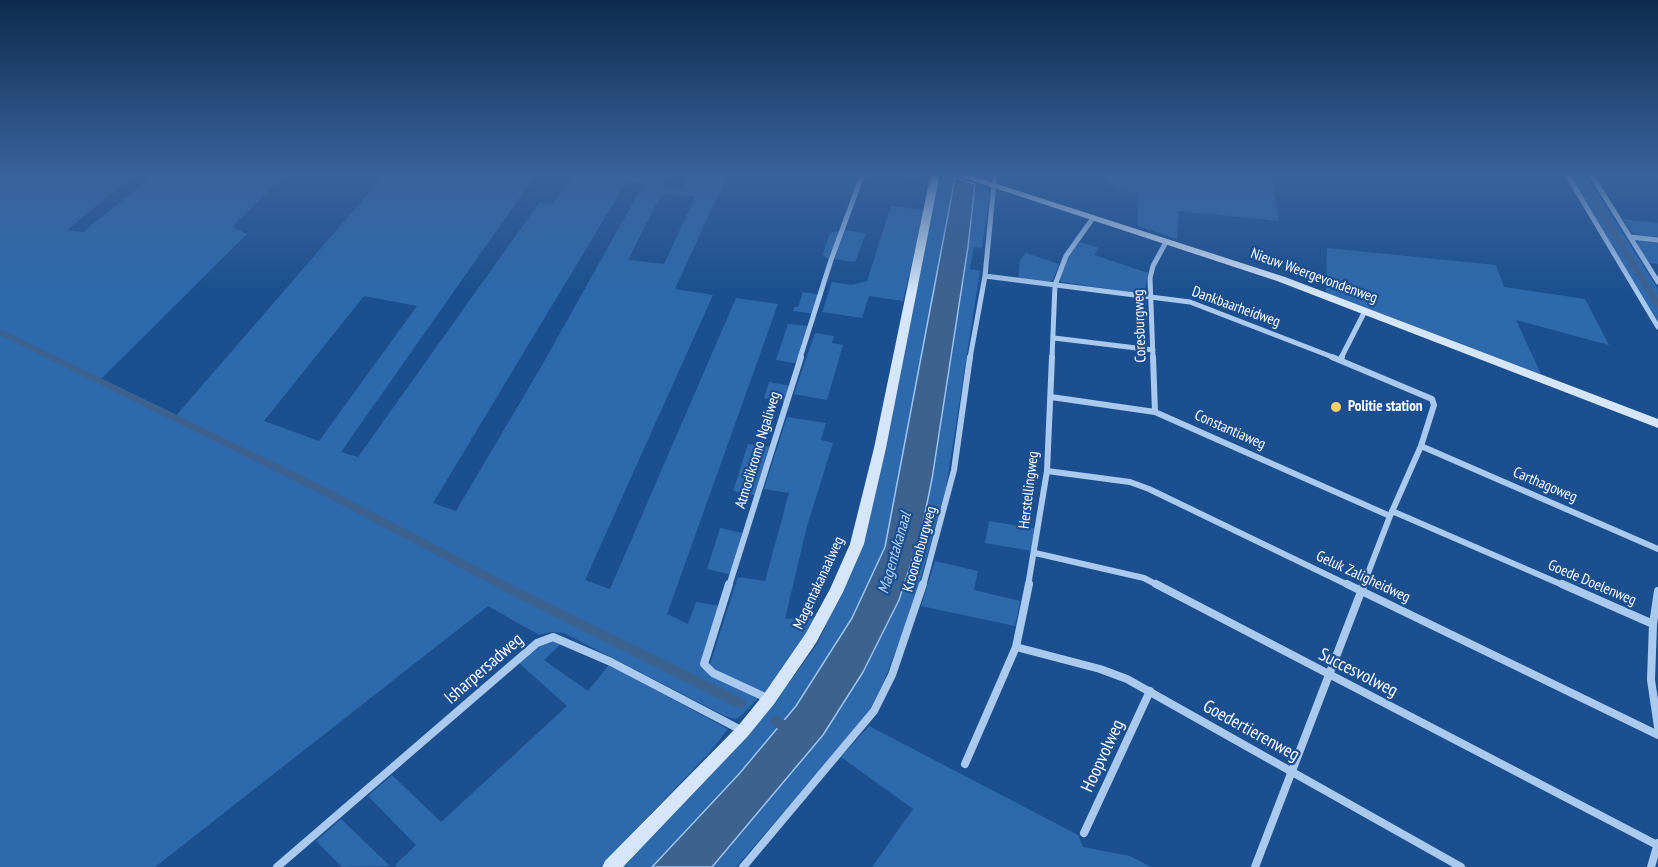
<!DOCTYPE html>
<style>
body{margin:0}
canvas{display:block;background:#1b4f8f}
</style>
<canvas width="1658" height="867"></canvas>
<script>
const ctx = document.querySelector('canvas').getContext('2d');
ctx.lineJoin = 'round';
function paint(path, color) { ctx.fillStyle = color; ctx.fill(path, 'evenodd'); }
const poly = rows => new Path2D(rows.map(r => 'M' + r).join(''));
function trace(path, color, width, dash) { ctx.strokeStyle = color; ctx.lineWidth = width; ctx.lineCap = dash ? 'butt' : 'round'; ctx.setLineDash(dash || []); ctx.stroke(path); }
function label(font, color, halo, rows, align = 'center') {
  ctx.font = font + ' "PT Sans Narrow",sans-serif'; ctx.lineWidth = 4.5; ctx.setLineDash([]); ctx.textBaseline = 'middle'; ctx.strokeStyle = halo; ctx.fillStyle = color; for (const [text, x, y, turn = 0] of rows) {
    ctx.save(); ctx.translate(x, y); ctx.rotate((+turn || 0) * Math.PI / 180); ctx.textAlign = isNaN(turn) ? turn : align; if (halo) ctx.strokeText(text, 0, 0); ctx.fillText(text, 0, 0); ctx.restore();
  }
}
paint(poly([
 [0,173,136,173,67,230,83,232,156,173,287,173,232,227,247,234,99,381,174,418,386,173,420,176,422,173,537,173,341,452,358,457,539,203,552,204,575,173,667,173,661,185,682,188,690,174,726,178,675,289,713,295,585,580,610,589,736,298,778,304,667,614,688,624,696,602,722,606,703,665,711,676,758,698,742,715,735,719,725,716,564,633,551,632,539,635,488,606,155,867,0,867],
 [627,181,644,183,541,367,456,511,433,503],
 [662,193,695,197,664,264,628,260],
 [364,296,417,306,319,441,264,421],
 [1105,173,1271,173,1279,221,1179,211,1177,239,1138,226,1137,193,1115,190,1105,177],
 [1569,173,1585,173,1658,289,1658,322],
 [946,176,955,178,885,547,852,618,796,706,739,774,652,867,620,867,775,702,818,643,866,537,938,184],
 [975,184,987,188,990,192,982,248,974,247,970,269,980,271,946,488,913,606,882,686,867,715,736,867,712,867,823,735,863,672,899,600,921,533,932,479,968,247],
 [891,206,924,210,903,301,869,296,862,318,822,312,832,282,851,285,867,281],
 [1623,219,1658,223,1658,237,1634,235],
 [844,230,866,233,855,262,826,258,823,254,830,233],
 [1638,240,1658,241,1658,264,1649,263,1638,245],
 [1080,242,1099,248,1094,255,1148,273,1145,290,1136,293,1062,282,1060,280,1067,259],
 [1327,248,1496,265,1504,287,1585,299,1609,345,1516,320,1541,374,1326,294],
 [1026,253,1059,264,1053,280,1047,282,1018,279,1020,260],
 [803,292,823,295,816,314,793,311,794,307,798,307],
 [788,324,812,326,799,364,776,360],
 [815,333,834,336,832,343,843,345,827,400,794,394],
 [769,382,791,386,786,402,764,398],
 [787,417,826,423,821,440,833,443,807,526,785,619,816,617,799,647,768,691,763,693,714,669,710,664,738,577,765,581,789,493,764,489],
 [748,444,772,447,758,496,733,491],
 [989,521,1037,529,1032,551,985,543],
 [720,528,746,534,732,575,707,569],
 [935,561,978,571,974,590,1020,601,1015,626,921,606],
 [553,641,561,644,544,660,588,691,609,665,728,729,710,752,600,867,397,867,395,865,416,845,368,796,392,775,441,822,567,706,519,663,544,643],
 [869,726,1078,835,1083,847,1130,856,1151,867,872,867,913,809,841,757],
 [341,819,390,866,342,867,316,841]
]), '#2e69ad');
const water = poly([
 [955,178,975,184,968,247,932,479,921,533,899,600,863,672,823,735,712,867,652,867,739,774,796,706,852,618,885,547,955,178]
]);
paint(water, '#3c6290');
trace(water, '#9cc4f0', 1.5);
paint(poly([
 [1574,173,1581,173,1658,299,1658,308,1655,307,1574,173],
 [0,329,329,489,514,586,744,699,746,703,744,707,740,708,736,707,506,592,323,495,0,335,0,329],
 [776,715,796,727,798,731,796,735,792,737,788,735,772,725,770,721,772,717,776,715]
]), '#3c6290');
trace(poly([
 [1566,173,1658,327],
 [1590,173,1658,282],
 [1630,237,1658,240],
 [985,276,1190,302,1335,358],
 [1054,338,1153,350],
 [800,358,831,260,863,173],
 [970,358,985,276,995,173],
 [1052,358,1055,285,1066,256,1093,218],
 [1153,358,1150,278,1153,266,1166,242],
 [1341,358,1365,311]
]), '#a9c9ee', 5);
trace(poly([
 [1153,357,1155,412],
 [1332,357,1432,399,1434,405,1421,446,1390,516,1363,586],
 [1340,360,1342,357],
 [1051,397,1155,412,1390,516],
 [1421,446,1658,549],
 [1047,471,1130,482,1149,489,1350,586],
 [1392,511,1565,586],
 [1035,553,1144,578,1159,586],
 [729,586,801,357],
 [923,586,954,470,970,357],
 [1028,586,1047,471,1052,357]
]), '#a9c9ee', 6);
trace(poly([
 [729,584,704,664,713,673,769,699],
 [1156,584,1657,845],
 [1347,584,1658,735],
 [1562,584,1653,624],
 [1658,591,1653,624,1651,680,1658,727],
 [1016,647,1100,669,1127,679,1461,867],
 [965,764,1016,647,1029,584],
 [1084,833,1150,691],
 [277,867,537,643,553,637,611,662,743,731],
 [743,867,874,711,892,675,923,584],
 [1255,867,1364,584],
 [1651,867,1658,843]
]), '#a9c9ee', 8);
paint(poly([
 [931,173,940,173,886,448,864,544,843,592,816,643,774,704,748,736,623,867,602,867,605,861,738,726,764,694,806,633,830,589,850,544,874,448,931,173],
 [949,173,963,173,1285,277,1658,419,1658,428,1277,281,949,173]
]), '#d6e6fa');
paint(poly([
 [904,173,919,173,914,179,904,176]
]), '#3a679d');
paint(poly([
 [914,173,919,173,914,179]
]), '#305480');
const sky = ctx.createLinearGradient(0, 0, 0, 295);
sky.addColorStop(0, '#0f2b4f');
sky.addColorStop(0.59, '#39639b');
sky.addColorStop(1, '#39639b00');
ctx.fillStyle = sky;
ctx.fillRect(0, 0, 1658, 295);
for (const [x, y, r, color] of [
 [1336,407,6,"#ffd166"]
]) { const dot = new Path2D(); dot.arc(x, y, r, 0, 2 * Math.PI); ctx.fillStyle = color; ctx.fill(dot); trace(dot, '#1b4f8f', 2); }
label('15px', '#fff', '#1b4f8f', [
 ["Nieuw Weergevondenweg",1314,276,20],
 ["Dankbaarheidweg",1236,307,20],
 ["Coresburgweg",1140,326,-92],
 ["Constantiaweg",1230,430,24],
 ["Atmodikromo Ngaliweg",758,450,-73],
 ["Carthagoweg",1545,485,23],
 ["Herstellingweg",1029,490,-83],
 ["Kroonenburgweg",920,549,-74],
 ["Geluk Zaligheidweg",1363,577,25],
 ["Magentakanaalweg",819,583,-65],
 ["Goede Doelenweg",1592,583,23]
]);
label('bold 15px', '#fff', '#1b4f8f', [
 ["Politie station",1348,407]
], 'left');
label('italic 16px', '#b5d3f5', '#1b4f8f', [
 ["Magentakanaal",895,553,-74]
]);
label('18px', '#fff', '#1b4f8f', [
 ["Isharpersadweg",484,669,-41],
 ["Succesvolweg",1358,673,27],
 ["Goedertierenweg",1251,731,29],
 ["Hoopvolweg",1103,756,-65]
]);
</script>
